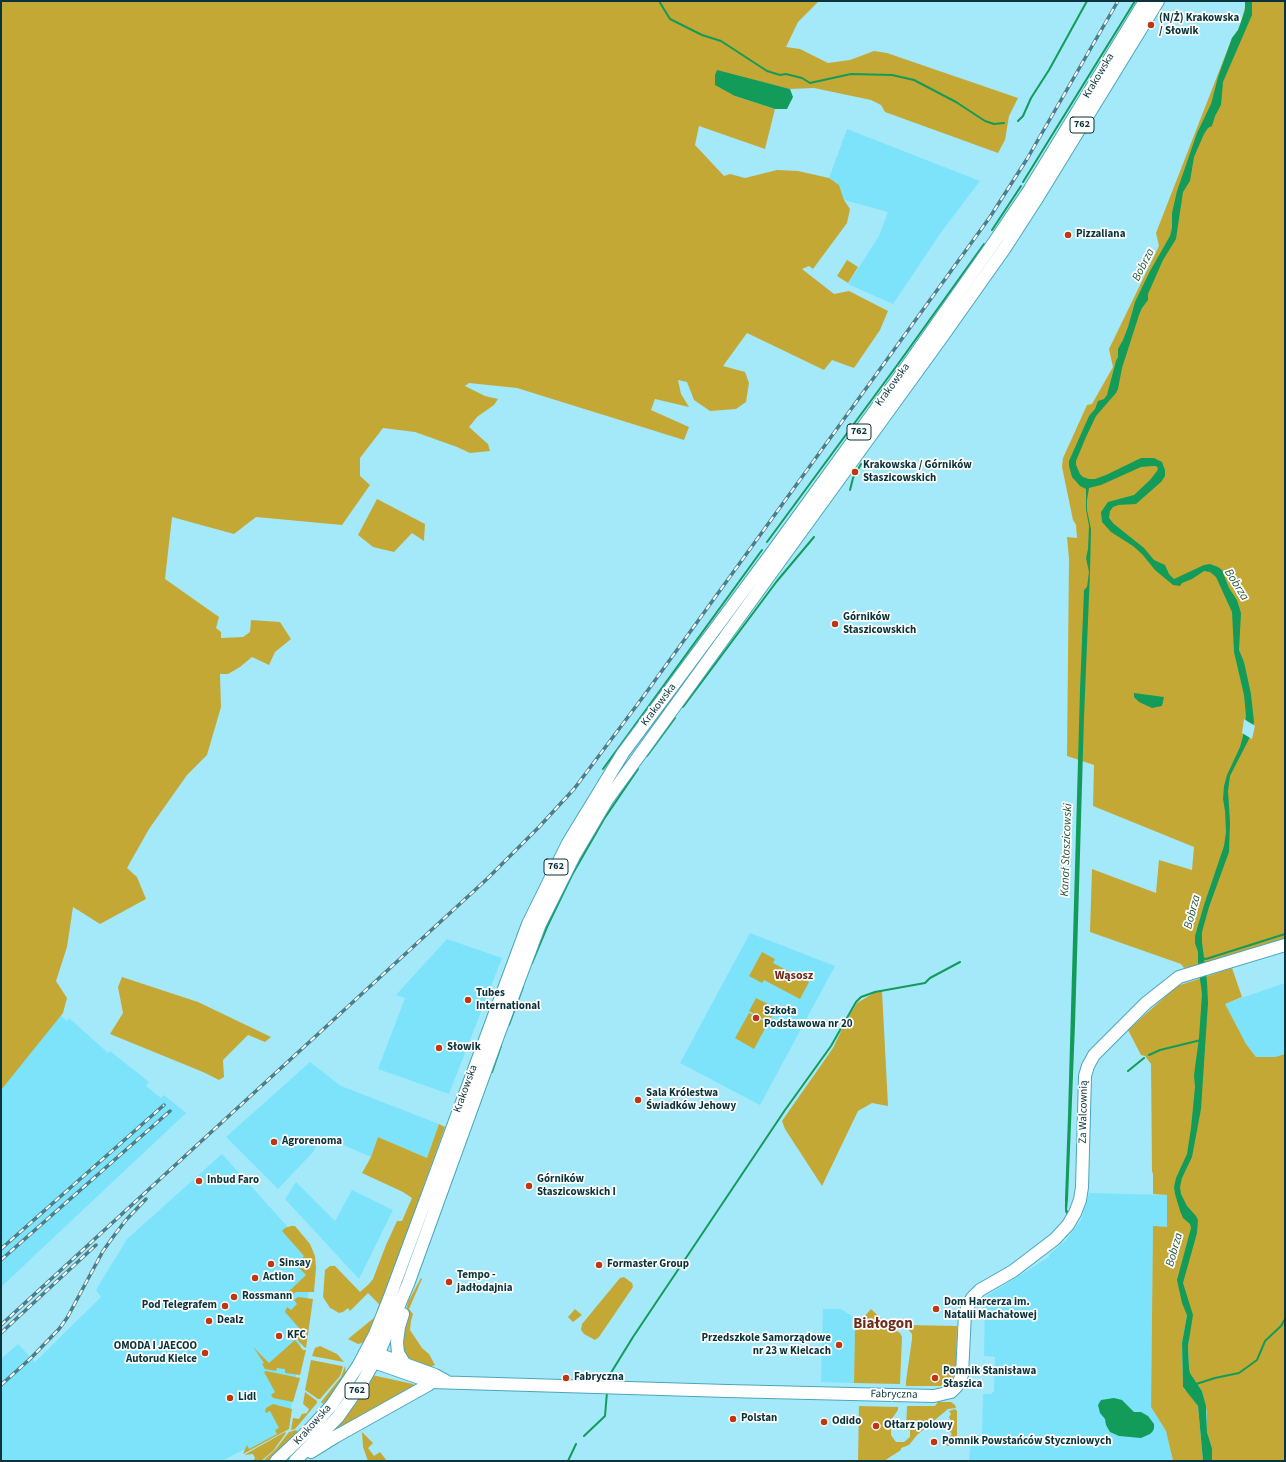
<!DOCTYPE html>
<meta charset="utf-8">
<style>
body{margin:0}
#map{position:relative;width:1286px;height:1462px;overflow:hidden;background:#a4e9fa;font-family:"Source Sans 3",sans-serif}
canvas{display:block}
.frame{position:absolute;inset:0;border:2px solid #0b333b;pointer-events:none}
</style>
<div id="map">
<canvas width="1286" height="1462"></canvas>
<div class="frame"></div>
</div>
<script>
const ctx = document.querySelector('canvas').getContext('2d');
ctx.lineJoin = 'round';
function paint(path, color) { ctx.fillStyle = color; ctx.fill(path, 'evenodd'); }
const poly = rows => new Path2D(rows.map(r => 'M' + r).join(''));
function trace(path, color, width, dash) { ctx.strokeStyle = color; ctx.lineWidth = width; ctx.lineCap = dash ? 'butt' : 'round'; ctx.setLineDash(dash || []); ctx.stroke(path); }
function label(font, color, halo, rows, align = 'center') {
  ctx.font = font + ' "Source Sans 3",sans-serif'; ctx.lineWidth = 3.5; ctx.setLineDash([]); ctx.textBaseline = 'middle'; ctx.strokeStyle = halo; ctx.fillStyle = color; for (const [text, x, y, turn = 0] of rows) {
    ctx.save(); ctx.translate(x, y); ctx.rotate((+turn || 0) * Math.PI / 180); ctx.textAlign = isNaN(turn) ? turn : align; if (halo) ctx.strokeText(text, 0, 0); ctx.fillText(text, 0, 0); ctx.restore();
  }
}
paint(poly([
 [847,129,980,181,942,231,893,304,848,284,879,236,888,212,844,200,839,185,829,178],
 [750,933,835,966,760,1105,680,1063],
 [447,939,502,958,449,1094,378,1069,405,998,396,995],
 [1285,983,1285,1054,1275,1057,1256,1057,1246,1044,1224,1004],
 [60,1015,67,1021,69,1018,108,1053,110,1051,149,1082,146,1086,161,1098,164,1095,186,1113,1,1287,1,1088],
 [310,1062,341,1086,439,1124,427,1158,378,1137,371,1157,327,1138,321,1137,313,1152,278,1189,226,1137],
 [222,1154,314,1256,288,1428,246,1451,243,1450,222,1461,1,1461,1,1359,18,1344,35,1362,101,1297,96,1290,127,1239],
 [296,1182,335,1221,352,1190,393,1210,359,1279,285,1199],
 [1089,1193,1167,1195,1167,1227,1153,1227,1151,1407,1166,1431,1173,1461,969,1461,971,1435,982,1435,983,1394,991,1394,994,1391,995,1357,984,1356,985,1297,1049,1257,1049,1255,1066,1240,1081,1220],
 [823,1309,841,1309,860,1321,855,1327,854,1383,821,1382]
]), '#7ce3fb');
paint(poly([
 [1,1,819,1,798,22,786,47,800,49,828,63,850,60,874,51,887,53,1018,98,1009,116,1005,140,998,153,885,112,881,105,871,100,814,88,790,89,749,79,735,96,775,109,765,149,699,126,695,145,724,176,730,174,745,178,777,170,798,171,829,178,839,185,844,200,850,209,847,223,813,269,809,266,802,269,834,294,849,291,888,311,880,330,854,368,832,360,824,370,747,333,723,366,745,372,749,383,746,402,736,409,710,411,694,400,687,382,678,380,681,394,689,407,655,399,651,410,689,427,684,440,517,388,469,383,465,386,485,396,498,399,494,405,477,417,469,427,488,444,490,451,470,453,457,447,415,432,383,428,360,458,360,476,370,485,342,525,256,517,234,534,172,517,165,579,219,617,216,628,221,632,221,638,243,637,250,632,251,620,280,622,291,639,275,652,269,665,252,657,240,667,228,674,220,674,221,707,207,755,187,775,149,829,127,868,137,877,146,899,100,924,73,907,67,947,56,981,67,998,63,1013,1,1090],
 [1252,1,1285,1,1285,939,1237,953,1207,965,1184,968,1181,964,1090,932,1092,869,1156,893,1159,860,1192,870,1194,847,1093,806,1094,765,1067,756,1069,559,1067,537,1077,538,1076,525,1073,520,1062,467,1063,458,1087,405,1092,404,1113,367,1109,349,1159,246,1156,233,1232,38,1238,30,1241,22,1245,7,1251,8],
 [847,260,858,267,848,283,837,276],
 [377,499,425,524,424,541,412,533,394,552,373,547,358,535],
 [762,952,775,959,773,963,809,982,800,999,764,980,762,983,749,976],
 [1232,968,1242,997,1225,1004,1246,1044,1256,1057,1275,1057,1285,1054,1285,1461,1212,1461,1212,1448,1207,1432,1207,1412,1204,1399,1202,1391,1190,1373,1189,1367,1188,1346,1189,1338,1187,1315,1182,1343,1183,1386,1184,1389,1190,1394,1198,1406,1203,1461,1173,1461,1166,1431,1151,1407,1153,1226,1167,1227,1167,1195,1153,1194,1153,1174,1152,1171,1151,1064,1145,1056,1141,1055,1128,1030,1177,986],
 [122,977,198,1002,271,1037,265,1042,248,1035,223,1060,224,1077,219,1080,203,1072,110,1034,123,1013,118,987],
 [882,991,888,1106,872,1103,858,1111,822,1186,785,1129,782,1121,833,1048,845,1023,857,1003,874,993],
 [756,998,776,1008,769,1022,749,1011],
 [749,1013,768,1023,754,1049,735,1038],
 [439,1124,445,1127,377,1316,365,1342,358,1344,348,1339,375,1317,379,1304,368,1293,350,1311,348,1308,343,1312,339,1313,334,1310,330,1308,323,1297,325,1270,330,1266,335,1266,360,1292,369,1284,373,1279,386,1245,397,1221,402,1221,412,1198,403,1192,362,1173,371,1157,378,1137,427,1158],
 [291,1226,295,1226,310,1244,315,1256,316,1268,314,1292,296,1292,288,1298,285,1295,306,1275,299,1268,308,1269,309,1260,302,1259,304,1256,282,1231,285,1228],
 [624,1277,632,1283,633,1287,599,1337,595,1340,584,1334,581,1330,582,1324,620,1278],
 [421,1278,422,1279,409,1309,413,1314,411,1321,410,1330,422,1348,429,1354,435,1365,430,1367,409,1362,399,1343,408,1302],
 [298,1297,313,1299,306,1348,304,1347,296,1338,299,1333,299,1328,285,1312,287,1307,291,1310,297,1304,294,1300],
 [575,1309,582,1315,573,1322,568,1317],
 [871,1309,890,1327,900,1333,902,1337,900,1384,854,1383,855,1327],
 [908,1325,957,1326,956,1371,950,1383,941,1386,906,1386,906,1381,912,1339,912,1334,907,1328],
 [295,1340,303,1350,306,1350,300,1375,285,1373,285,1369,277,1368,276,1371,265,1369,262,1364,264,1363,253,1347,269,1363],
 [320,1346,337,1354,344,1362,312,1356,315,1348],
 [311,1360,342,1366,343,1367,340,1376,320,1399,318,1399,305,1390],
 [345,1366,346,1375,338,1389,323,1404,321,1402,341,1377],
 [266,1371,300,1378,293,1402,273,1398,271,1395,275,1392,264,1372],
 [372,1375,413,1384,416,1386,327,1437],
 [305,1392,317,1401,317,1403,295,1429,291,1430,293,1418,299,1419,302,1414,307,1413,309,1409,303,1404],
 [938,1402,951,1402,955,1405,956,1408,948,1409,917,1435,909,1445,901,1448,901,1450,884,1461,858,1461,859,1406,898,1407,898,1410,891,1420,891,1435,896,1442,904,1442,910,1437,910,1430,906,1430,907,1406,935,1406],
 [273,1404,292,1409,289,1429,243,1454,247,1445,249,1449,277,1434,275,1430,279,1428,270,1411,266,1413,265,1412,266,1408],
 [955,1409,957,1411,957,1439,954,1445,947,1446,946,1443,948,1445,951,1442,949,1437,952,1434,946,1427,941,1429,941,1425,942,1423,945,1426,951,1421,949,1417,951,1414,949,1411],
 [296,1430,298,1432,292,1441,270,1461,263,1461,275,1450,289,1432],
 [285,1432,286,1433,273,1451,261,1461,253,1461,255,1458,253,1454,244,1455],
 [362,1432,373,1443,368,1448,374,1456,380,1452,387,1461,368,1461,363,1447]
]), '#c4a836');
paint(poly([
 [1245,1,1252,1,1252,15,1223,82,1221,105,1215,116,1212,126,1208,128,1204,134,1194,157,1190,181,1183,192,1176,239,1163,260,1148,294,1148,300,1142,308,1139,315,1122,368,1118,389,1116,393,1096,416,1086,437,1076,461,1076,465,1080,474,1083,477,1089,479,1095,479,1106,475,1141,458,1154,458,1162,462,1165,470,1165,476,1161,482,1136,504,1118,505,1113,507,1110,511,1109,518,1114,524,1144,548,1154,560,1165,565,1169,574,1174,579,1204,565,1210,564,1218,567,1222,570,1229,588,1237,600,1241,613,1239,650,1244,662,1251,694,1254,722,1249,739,1230,776,1228,791,1230,822,1229,852,1209,907,1202,932,1202,942,1207,982,1208,1003,1201,1109,1192,1157,1182,1178,1180,1187,1181,1194,1187,1206,1196,1216,1198,1220,1197,1233,1183,1283,1193,1315,1188,1346,1189,1367,1190,1373,1202,1391,1206,1406,1207,1432,1212,1448,1212,1461,1203,1461,1198,1406,1183,1387,1182,1343,1187,1315,1182,1303,1177,1280,1191,1228,1190,1224,1183,1218,1180,1211,1175,1194,1174,1187,1176,1178,1187,1154,1191,1128,1195,1087,1194,1075,1199,1038,1202,994,1198,965,1198,952,1195,943,1195,936,1204,905,1224,846,1226,832,1225,811,1223,799,1224,786,1227,775,1240,747,1243,736,1246,716,1244,695,1234,652,1232,612,1216,577,1210,572,1204,571,1192,579,1182,583,1180,586,1173,585,1155,570,1142,554,1133,546,1111,532,1102,522,1101,512,1108,502,1134,495,1150,480,1157,471,1158,468,1156,466,1153,466,1141,467,1101,485,1089,488,1087,500,1087,510,1091,529,1090,572,1084,717,1075,1025,1068,1199,1067,1210,1069,1212,1067,1216,1065,1211,1065,1199,1068,1115,1080,690,1084,590,1087,587,1089,572,1086,558,1088,549,1089,526,1086,510,1086,489,1080,486,1072,477,1069,466,1069,461,1089,416,1095,409,1098,401,1104,399,1107,395,1116,361,1118,357,1118,349,1123,340,1128,327,1135,302,1150,271,1170,236,1172,228,1172,213,1177,191,1197,133,1211,104,1218,77,1232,38,1238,30,1241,22,1245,10],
 [717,70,790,89,793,97,787,109,775,109,735,96,715,85,715,75],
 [1134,693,1164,697,1162,706,1152,708,1139,702,1134,697],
 [1114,1398,1122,1400,1134,1412,1141,1412,1148,1416,1154,1424,1154,1428,1153,1431,1150,1434,1141,1438,1119,1436,1110,1432,1106,1425,1105,1419,1100,1413,1098,1405,1101,1400]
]), '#139b59');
paint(poly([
 [1244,719,1255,726,1252,739,1242,733]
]), '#a4e9fa');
trace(poly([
 [659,1,670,19,702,35,721,41,767,71,780,75,786,74,802,78,810,83,851,74,892,75,914,80,956,102,985,121,994,124,1004,123],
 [1018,121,1023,116,1031,98,1049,70,1087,1],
 [1023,182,1135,1],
 [992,230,1021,186],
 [850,490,853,478,861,464],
 [767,542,898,364,984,244],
 [683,707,777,581,814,537],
 [647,756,675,718],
 [603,769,762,550],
 [1202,958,1206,959,1285,934],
 [532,963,547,927,572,875,604,819,638,769],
 [509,1025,523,987],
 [1149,1055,1160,1050,1201,1040],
 [1128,1071,1144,1058],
 [492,1072,501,1046],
 [608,1384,609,1376,633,1337,785,1110,831,1046,856,1002,861,997,875,992,925,983,930,978,960,962],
 [1196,1384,1215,1378,1239,1373,1257,1360,1265,1341,1281,1326,1285,1319],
 [584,1436,605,1416,607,1392],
 [568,1461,576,1444]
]), '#139b59', 2);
const major = poly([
 [403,1314,399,1327,397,1342,398,1353,405,1364],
 [372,1352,435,1375,446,1381],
 [368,1360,431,1382,727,1391,934,1396,951,1392,957,1386,962,1375,965,1313,972,1298,980,1290,1013,1271,1055,1239,1068,1225,1075,1213,1080,1200,1082,1187,1085,1076,1088,1066,1094,1055,1146,1003,1179,977,1285,945],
 [311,1452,335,1437,428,1385,431,1382],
 [276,1461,311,1428,331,1406,358,1366,375,1334,389,1299,528,924,568,843,623,753,773,551,905,369,995,241,1030,189,1145,1],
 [295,1461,338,1417,362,1383,378,1355,408,1284,499,1033,540,924,574,856,607,800,940,340,1005,248,1036,200,1158,1]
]);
trace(major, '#4ba6bb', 14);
trace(major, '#fff', 12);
const rail = poly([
 [1,1249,164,1105],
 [1,1260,170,1111],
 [1,1325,487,879,539,827,574,789,643,697,990,217,1027,159,1118,1],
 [1,1333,96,1245],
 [1,1385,31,1358,59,1329,67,1318,103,1251,113,1237,126,1220,146,1199]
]);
trace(rail, '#4a7e89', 3.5);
trace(rail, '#fdfdfd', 2, [6]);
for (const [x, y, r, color] of [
 [1151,25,4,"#bf360f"],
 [1068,235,4,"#bf360f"],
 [855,472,4,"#bf360f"],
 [835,624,4,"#bf360f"],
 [468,1000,4,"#bf360f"],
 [756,1018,4,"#bf360f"],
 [439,1048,4,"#bf360f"],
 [638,1100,4,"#bf360f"],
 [274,1142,4,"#bf360f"],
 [199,1181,4,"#bf360f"],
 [529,1186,4,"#bf360f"],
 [271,1264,4,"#bf360f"],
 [599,1265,4,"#bf360f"],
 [255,1278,4,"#bf360f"],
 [449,1282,4,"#bf360f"],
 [234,1297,4,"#bf360f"],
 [225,1306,4,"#bf360f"],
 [936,1309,4,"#bf360f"],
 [209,1321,4,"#bf360f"],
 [279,1336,4,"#bf360f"],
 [839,1345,4,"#bf360f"],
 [205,1353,4,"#bf360f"],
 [566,1378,4,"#bf360f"],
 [935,1378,4,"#bf360f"],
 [230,1398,4,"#bf360f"],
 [733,1419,4,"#bf360f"],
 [824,1422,4,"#bf360f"],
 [876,1426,4,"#bf360f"],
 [934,1442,4,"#bf360f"]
]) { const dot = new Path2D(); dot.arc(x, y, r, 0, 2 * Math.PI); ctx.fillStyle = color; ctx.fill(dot); trace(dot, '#fdfdfd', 1.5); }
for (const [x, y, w] of [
 [1082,125,24],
 [859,432,24],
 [556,867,24],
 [357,1391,24]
]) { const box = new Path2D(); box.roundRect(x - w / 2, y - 8, w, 16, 3); ctx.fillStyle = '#fdfdfd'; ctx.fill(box); trace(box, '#0b333b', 1); }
label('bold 10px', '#0b333b', null, [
 ["762",1082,125],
 ["762",859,432],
 ["762",556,867],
 ["762",357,1391]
]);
label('bold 11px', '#0b333b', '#fdfdfd', [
 ["(N/Ż) Krakowska",1159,19],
 ["/ Słowik",1159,32],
 ["Pizzaliana",1076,235],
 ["Krakowska / Górników",863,466],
 ["Staszicowskich",863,479],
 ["Górników",843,618],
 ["Staszicowskich",843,631],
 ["Tubes",476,994],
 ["International",476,1007],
 ["Szkoła",764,1012],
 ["Podstawowa nr 20",764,1025],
 ["Słowik",447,1048],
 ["Sala Królestwa",646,1094],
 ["Świadków Jehowy",646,1107],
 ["Agrorenoma",282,1142],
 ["Górników",537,1180],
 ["Staszicowskich I",537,1193],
 ["Inbud Faro",207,1181],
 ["Sinsay",279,1264],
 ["Formaster Group",607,1265],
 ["Tempo -",457,1276],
 ["jadłodajnia",457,1289],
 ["Action",263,1278],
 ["Rossmann",242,1297],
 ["Dom Harcerza im.",944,1303],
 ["Natalii Machałowej",944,1316],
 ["Pod Telegrafem",217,1306,"right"],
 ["Dealz",217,1321],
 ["KFC",287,1336],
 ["Przedszkole Samorządowe",831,1339,"right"],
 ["nr 23 w Kielcach",831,1352,"right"],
 ["OMODA I JAECOO",197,1347,"right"],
 ["Autorud Kielce",197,1360,"right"],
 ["Pomnik Stanisława",943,1372],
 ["Staszica",943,1385],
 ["Fabryczna",574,1378],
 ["Lidl",238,1398],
 ["Polstan",741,1419],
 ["Odido",832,1422],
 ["Ołtarz polowy",884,1426],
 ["Pomnik Powstańców Styczniowych",942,1442]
], 'left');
label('11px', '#0b333b', '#fdfdfd', [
 ["Krakowska",1099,76,-59],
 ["Krakowska",893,385,-54],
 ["Krakowska",659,705,-53],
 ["Krakowska",466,1089,-70],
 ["Za Walcownią",1084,1112,-89],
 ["Fabryczna",894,1395,1],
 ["Krakowska",313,1425,-48]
]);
label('italic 12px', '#29573b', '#fdfdfd', [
 ["Bobrza",1144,265,-63],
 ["Bobrza",1236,585,58],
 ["Kanał Staszicowski",1067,850,-88],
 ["Bobrza",1193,912,-75],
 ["Bobrza",1175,1250,-74]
]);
label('bold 12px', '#6e2b1a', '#fdfdfd', [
 ["Wąsosz",794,976]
]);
label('bold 15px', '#6e2b1a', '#fdfdfd', [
 ["Białogon",883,1325]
]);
</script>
